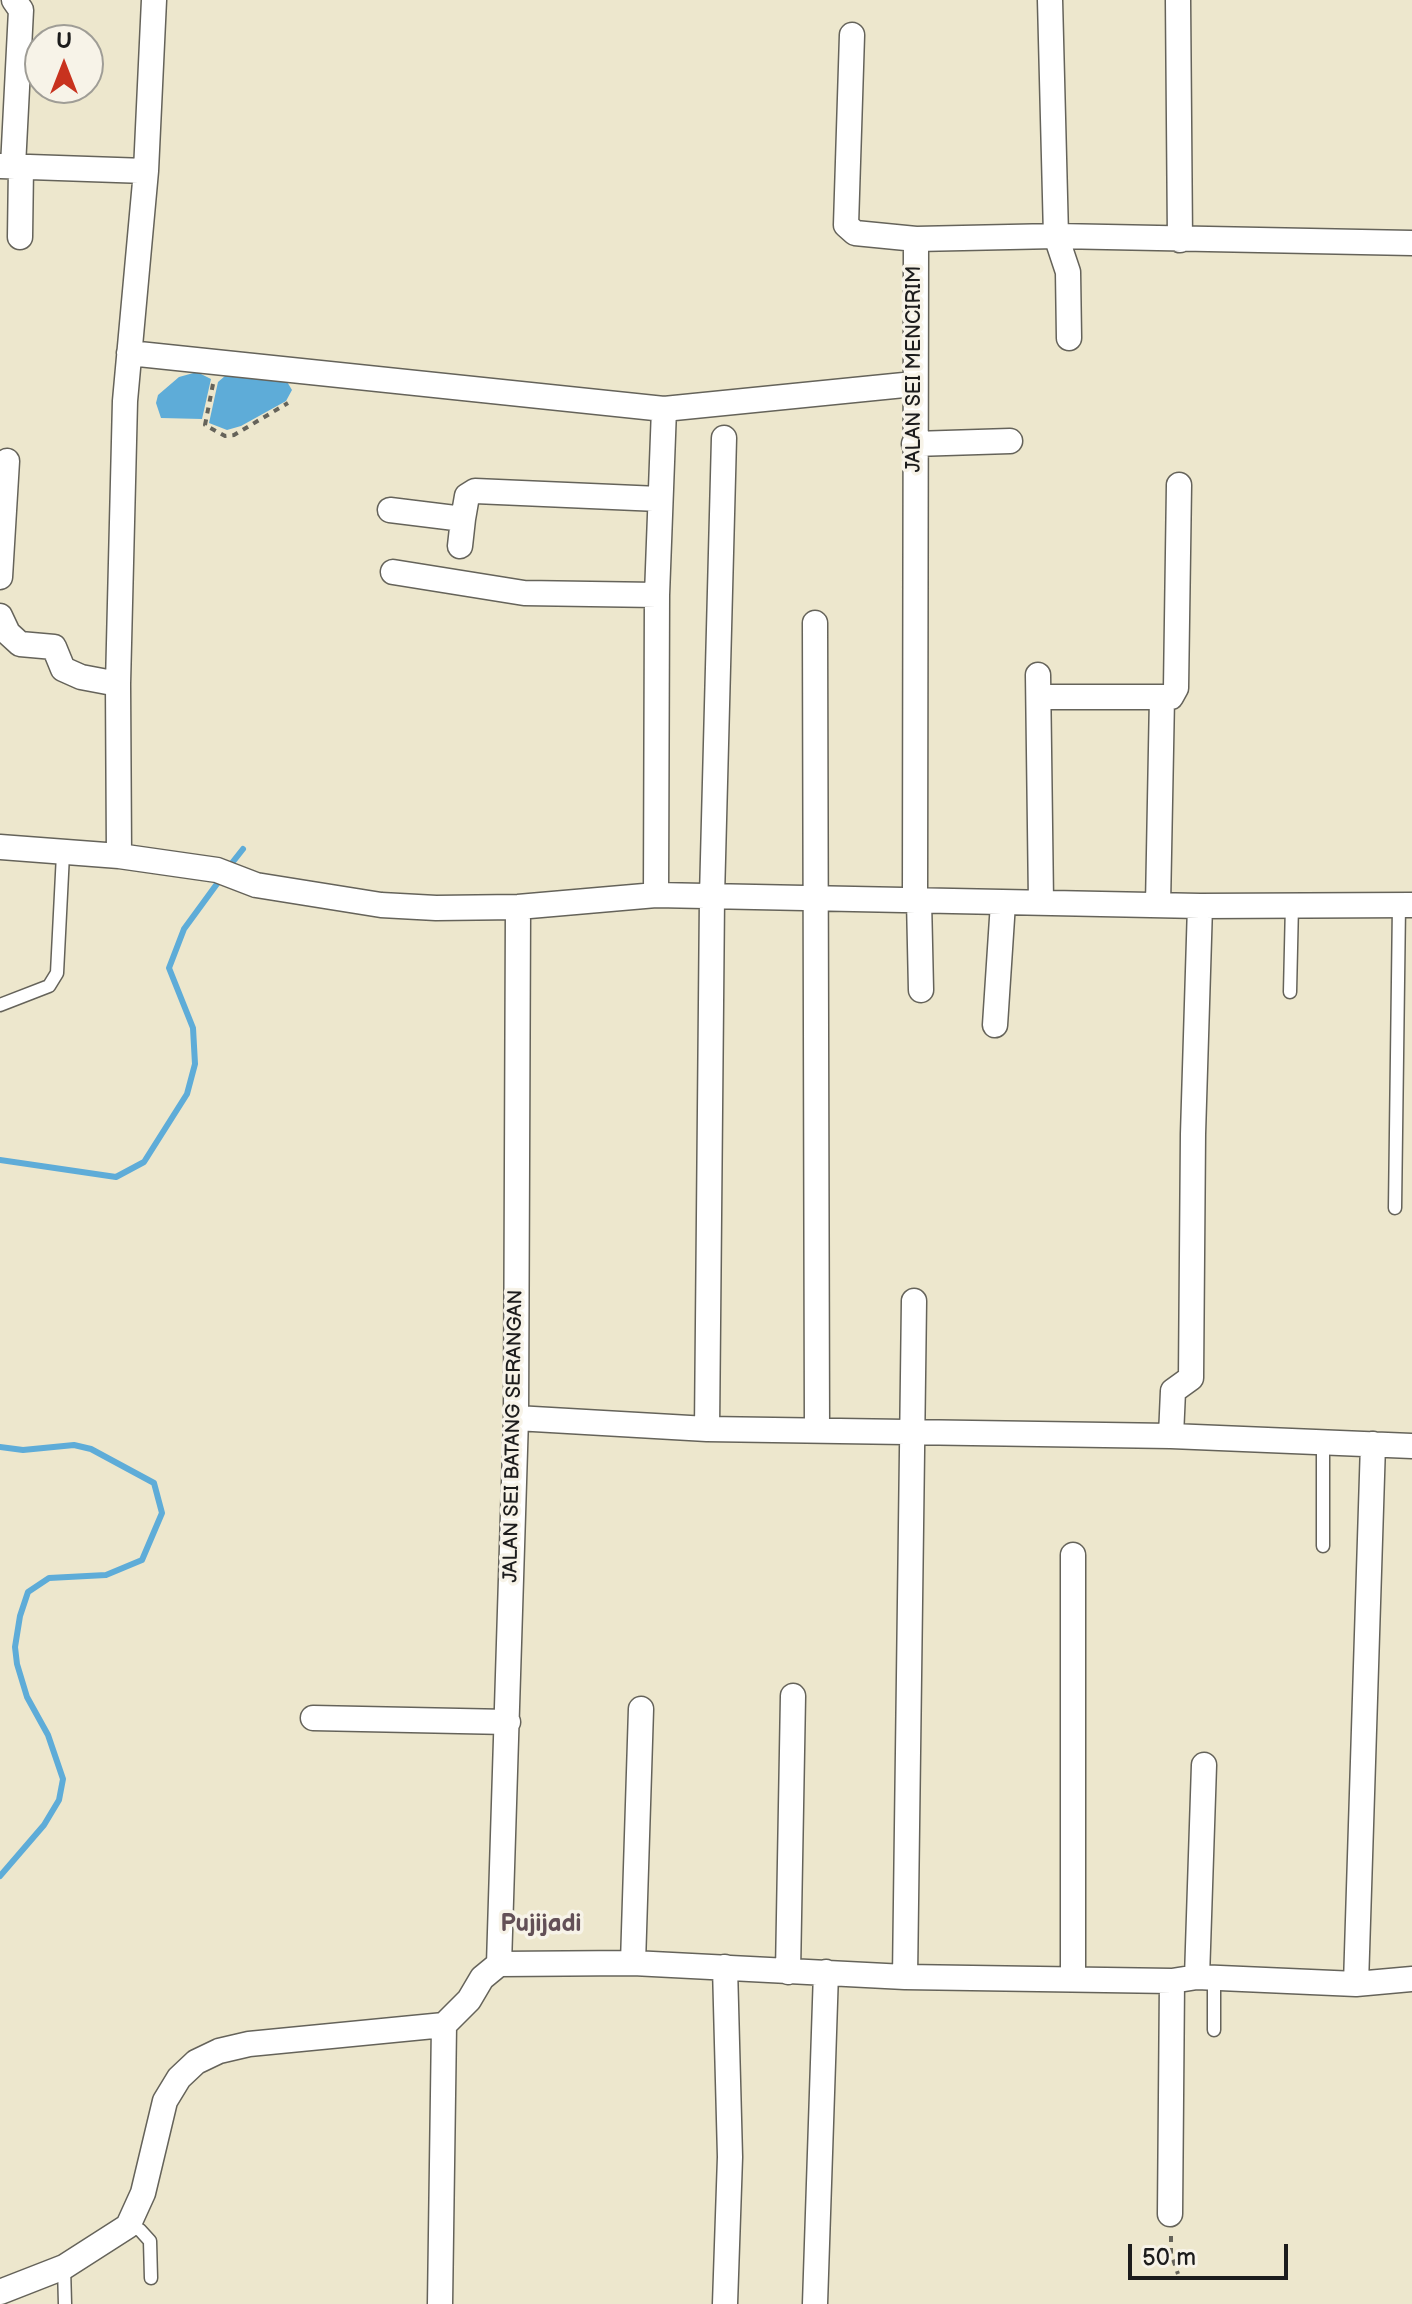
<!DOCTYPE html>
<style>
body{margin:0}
#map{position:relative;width:1412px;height:2304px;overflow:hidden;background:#ede7cd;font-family:"Balsamiq Sans",sans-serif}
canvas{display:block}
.north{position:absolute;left:24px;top:24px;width:80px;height:80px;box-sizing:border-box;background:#f7f3e8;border:2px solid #9f9d96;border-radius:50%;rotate:0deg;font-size:22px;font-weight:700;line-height:32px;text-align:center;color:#1c1c1c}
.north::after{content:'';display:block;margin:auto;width:28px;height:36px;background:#c8321e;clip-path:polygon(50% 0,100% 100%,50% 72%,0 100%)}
.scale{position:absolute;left:1128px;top:2244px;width:160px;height:36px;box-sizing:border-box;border:4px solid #1c1c1c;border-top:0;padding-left:10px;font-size:24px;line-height:28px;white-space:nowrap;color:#1c1c1c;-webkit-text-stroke:6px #f7f3e8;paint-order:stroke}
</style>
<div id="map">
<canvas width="1412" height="2304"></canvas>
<div class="north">U</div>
<div class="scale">50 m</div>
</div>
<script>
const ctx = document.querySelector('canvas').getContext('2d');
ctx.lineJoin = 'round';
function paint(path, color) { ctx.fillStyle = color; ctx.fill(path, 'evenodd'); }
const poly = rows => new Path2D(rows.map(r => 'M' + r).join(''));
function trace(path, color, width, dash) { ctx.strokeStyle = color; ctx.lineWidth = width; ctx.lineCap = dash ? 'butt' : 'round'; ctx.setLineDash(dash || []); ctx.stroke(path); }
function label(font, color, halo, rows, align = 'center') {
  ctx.font = font + ' "Balsamiq Sans",sans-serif'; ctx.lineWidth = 7; ctx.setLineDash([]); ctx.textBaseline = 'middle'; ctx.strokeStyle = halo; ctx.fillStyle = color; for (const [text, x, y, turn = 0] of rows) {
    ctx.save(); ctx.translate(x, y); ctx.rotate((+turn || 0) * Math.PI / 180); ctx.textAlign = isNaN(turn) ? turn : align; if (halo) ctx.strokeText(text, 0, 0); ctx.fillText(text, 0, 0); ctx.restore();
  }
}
paint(poly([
 [197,372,211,379,202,419,161,418,156,403,158,395,179,377],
 [261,373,283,375,292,390,286,401,241,426,227,430,209,423,218,382,225,376]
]), '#5eacd8');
trace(poly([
 [228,868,243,849],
 [0,1160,116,1177,144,1162,187,1094,195,1064,193,1028,169,968,184,929,222,877],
 [0,1447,23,1450,74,1445,91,1449,154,1483,162,1513,142,1560,106,1575,49,1578,28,1592,20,1616,15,1647,17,1664,27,1697,48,1735,63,1779,59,1800,44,1825,0,1876]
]), '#5eacd8', 6);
const service = poly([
 [1290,992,1292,904],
 [0,1005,49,986,57,973,63,854],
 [1395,1208,1399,905],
 [1323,1546,1323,1442],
 [1214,1980,1214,2030],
 [128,2226,140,2230,150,2241,151,2278],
 [64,2267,65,2304]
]);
const minor = poly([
 [1050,0,1056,236,1068,272,1069,338],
 [1178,0,1180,240],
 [852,35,846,225,855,233,916,239,1056,236,1412,243],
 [0,166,146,171],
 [13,166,21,10,14,0],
 [20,237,21,167],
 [129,353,664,409,914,384],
 [914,444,1010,441],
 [390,510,463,519,467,496,475,491,659,499],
 [460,546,463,519],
 [393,572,524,593,657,595],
 [0,577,7,461],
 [0,616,8,633,20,644,54,647,63,669,81,677,118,684],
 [815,623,817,1430],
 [1038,675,1041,902],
 [1039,697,1162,697],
 [0,847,119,856,217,870,256,885,381,905,436,908,518,907,656,895,1200,906,1412,905],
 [119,856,118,684,125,401,146,171,154,0],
 [656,895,657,595,664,409],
 [915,900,916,239],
 [919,900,921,990],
 [1158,905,1162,697,1171,697,1176,688,1179,485],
 [995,1025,1003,903],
 [516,1418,707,1429,1171,1436,1412,1446],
 [707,1429,712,897,724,438],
 [1171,1436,1173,1391,1191,1378,1193,1134,1200,906],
 [1073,1555,1073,1978],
 [313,1718,508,1722],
 [633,1963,641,1709],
 [499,1964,516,1418,518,907],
 [788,1972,793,1696],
 [905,1977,914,1301],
 [1197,1977,1204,1765],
 [1356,1984,1373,1444],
 [1170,2214,1172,1981],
 [0,2292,64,2267,128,2226,143,2193,165,2101,179,2078,196,2062,219,2051,249,2044,444,2025],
 [440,2304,444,2025,469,2000,482,1978,499,1964,633,1963,905,1977,1172,1981,1197,1977,1356,1984,1412,1979],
 [725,2304,730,2157,725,1967],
 [815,2304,826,1972]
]);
trace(service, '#65635a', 15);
trace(minor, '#65635a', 27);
trace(poly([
 [213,384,205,425,225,436,234,435,288,403],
 [1171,2236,1171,2253,1178,2274]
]), '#65635a', 4, [6, 6]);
trace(service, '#fff', 12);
trace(minor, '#fff', 24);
label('20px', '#1c1c1c', '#f7f3e8', [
 ["JALAN SEI MENCIRIM",915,369,-90],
 ["JALAN SEI BATANG SERANGAN",514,1436,-89]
]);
label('bold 24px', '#635057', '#f7f3e8', [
 ["Pujijadi",541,1925]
]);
</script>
